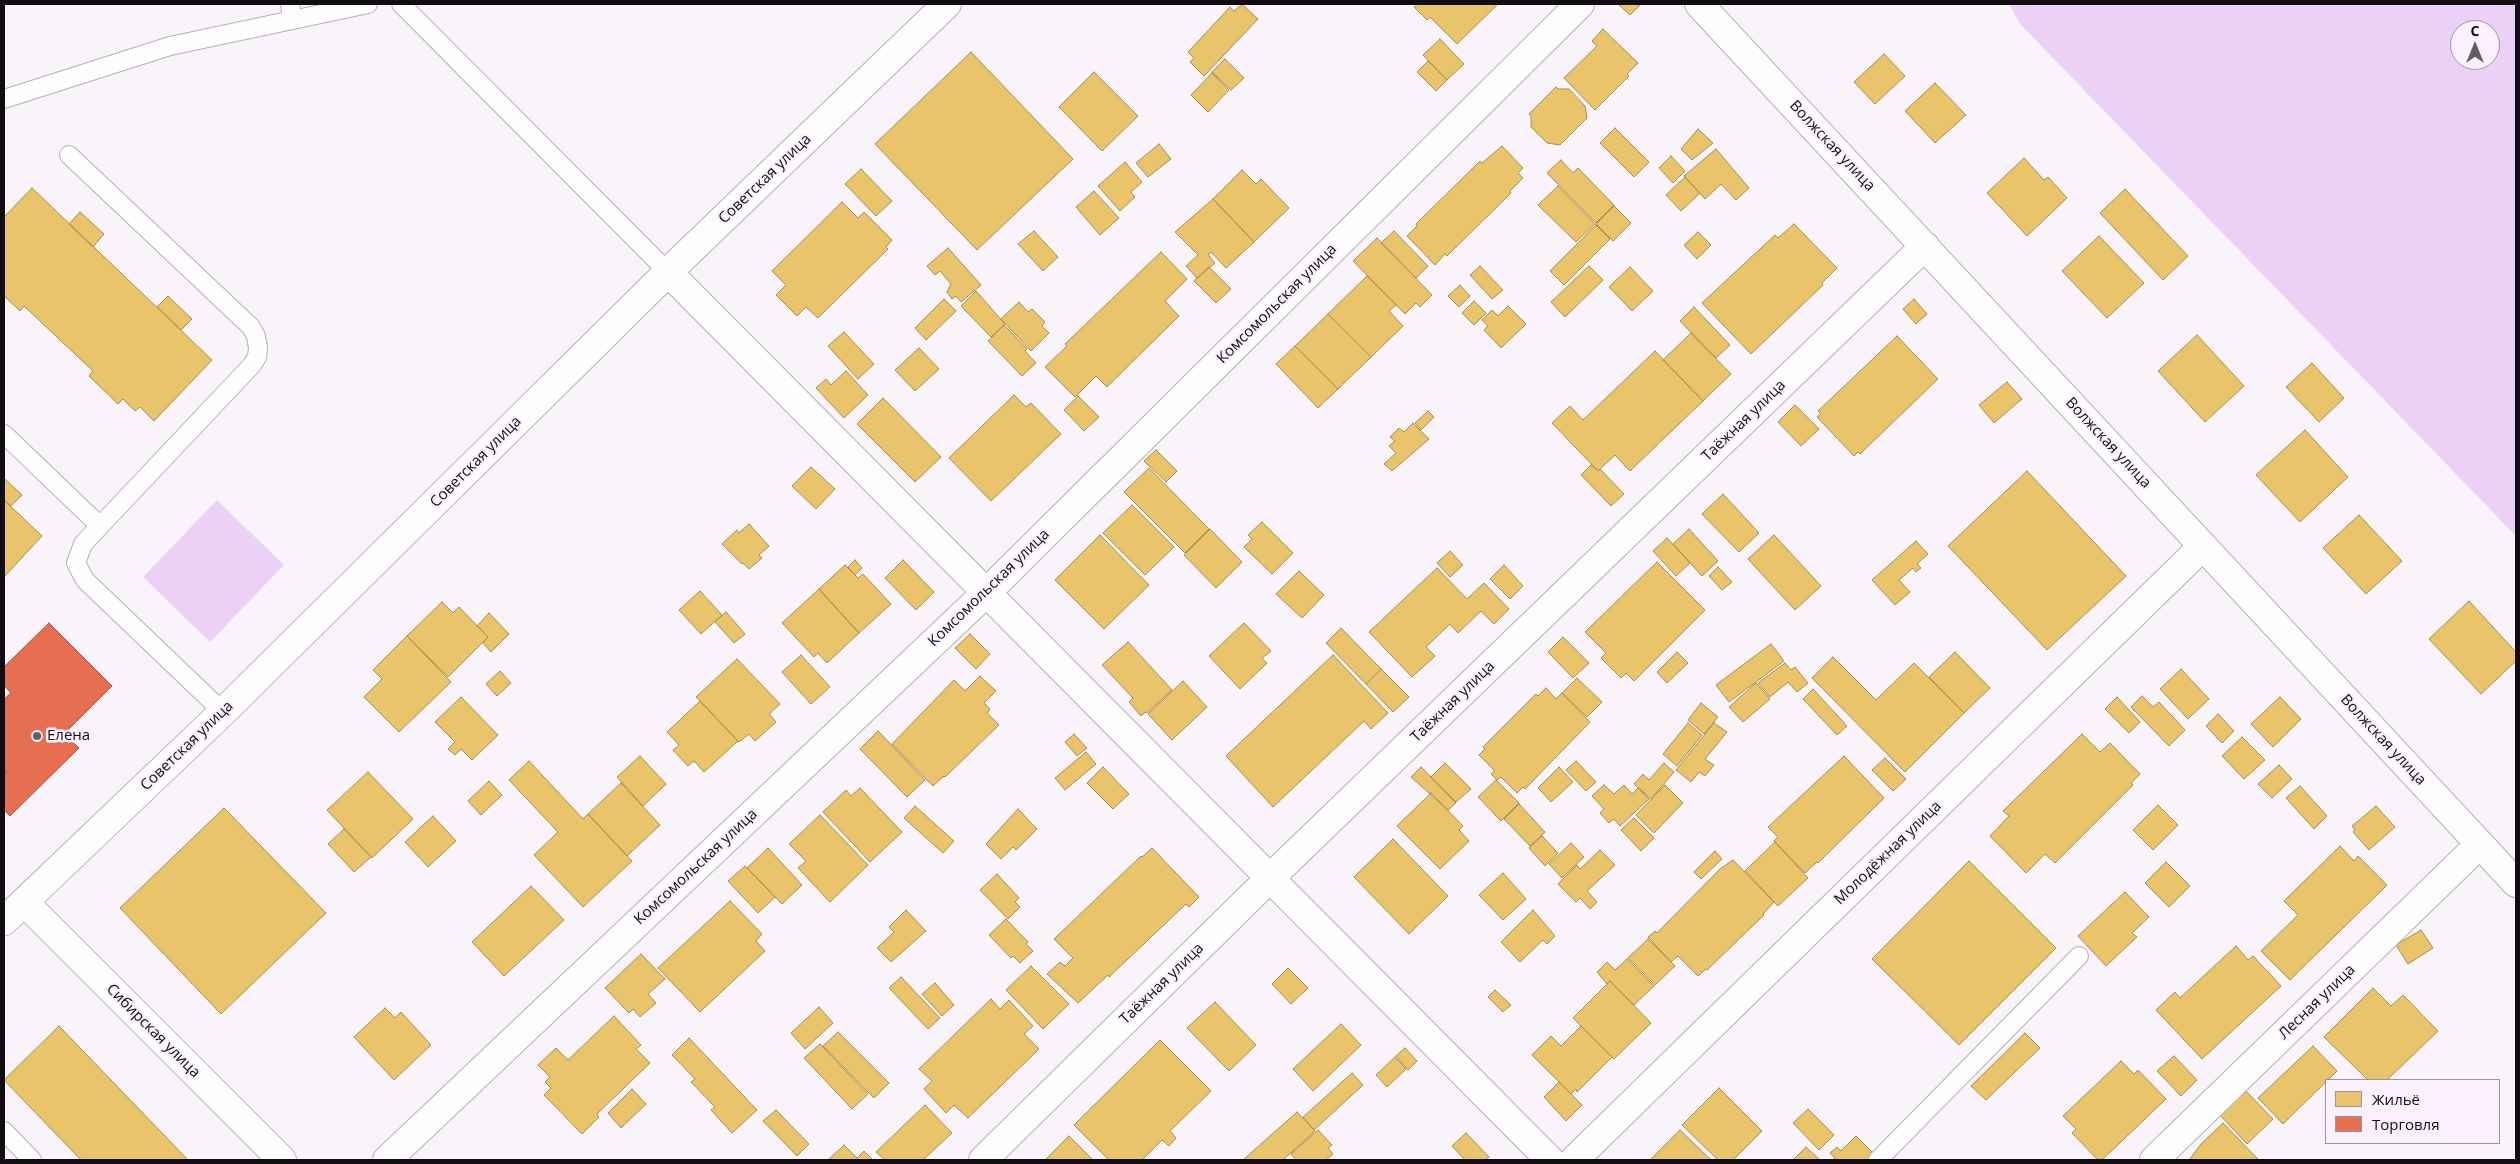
<!DOCTYPE html>
<meta charset="utf-8">
<style>
body{margin:0}
#map{position:relative;width:2520px;height:1164px;overflow:hidden;background:#f9f4fa;font-family:"Open Sans",sans-serif}
canvas{display:block}
.frame{position:absolute;inset:0;border:5px solid #110d13;pointer-events:none}
.legend{position:absolute;left:2325px;top:1079px;width:175px;height:65px;box-sizing:border-box;background:#faf0fe;border:1px solid #9d95a0;margin:0;padding:6px 9px;list-style:none;font-size:15px;color:#110d13}
.legend li{display:flex;align-items:center;gap:10px;height:25px}
.legend b{width:25px;border:1px solid #9d95a0}
.north{position:absolute;left:2450px;top:20px;width:50px;height:50px;box-sizing:border-box;background:#faf0fe;border:1px solid #9d95a0;border-radius:50%;rotate:0deg;font-size:14px;font-weight:700;line-height:20px;text-align:center;color:#110d13}
.north::after{content:'';display:block;margin:auto;width:18px;height:22px;background:#625e64;clip-path:polygon(50% 0,100% 100%,50% 72%,0 100%)}
</style>
<div id="map">
<canvas width="2520" height="1164"></canvas>
<div class="frame"></div>
<ul class="legend">
<li><b style="height:14px;background:#e9c46a"></b>Жильё</li>
<li><b style="height:14px;background:#e76f51"></b>Торговля</li>
</ul>
<div class="north">С</div>
</div>
<script>
const ctx = document.querySelector('canvas').getContext('2d');
ctx.lineJoin = 'round';
function paint(path, color) { ctx.fillStyle = color; ctx.fill(path, 'evenodd'); }
const poly = rows => new Path2D(rows.map(r => 'M' + r).join(''));
function trace(path, color, width, dash) { ctx.strokeStyle = color; ctx.lineWidth = width; ctx.lineCap = dash ? 'butt' : 'round'; ctx.setLineDash(dash || []); ctx.stroke(path); }
function label(font, color, halo, rows, align = 'center') {
  ctx.font = font + ' "Open Sans",sans-serif'; ctx.lineWidth = 5; ctx.setLineDash([]); ctx.textBaseline = 'middle'; ctx.strokeStyle = halo; ctx.fillStyle = color; for (const [text, x, y, turn = 0] of rows) {
    ctx.save(); ctx.translate(x, y); ctx.rotate((+turn || 0) * Math.PI / 180); ctx.textAlign = isNaN(turn) ? turn : align; if (halo) ctx.strokeText(text, 0, 0); ctx.fillText(text, 0, 0); ctx.restore();
  }
}
paint(poly([
 [2009,4,2516,4,2516,536,2020,24],
 [2460,30,2490,30,2490,60,2460,60],
 [217,500,284,565,210,642,143,577]
]), '#ecd1f6');
const homes = poly([
 [1242,4,1258,19,1204,76,1190,62,1194,58,1188,52,1230,7,1234,11,1242,4],
 [1418,4,1498,4,1457,44,1430,17,1427,20,1414,7,1418,4],
 [1618,4,1641,4,1630,15,1618,4],
 [1603,29,1638,63,1627,74,1629,76,1595,110,1564,78,1597,46,1592,41,1603,29],
 [1440,39,1464,64,1447,80,1423,55,1440,39],
 [971,52,1073,159,977,250,875,144,971,52],
 [1884,54,1905,76,1875,104,1854,82,1884,54],
 [1225,59,1244,78,1231,90,1212,72,1225,59],
 [1428,61,1447,80,1436,91,1417,72,1428,61],
 [1094,72,1138,116,1102,151,1059,107,1094,72],
 [1212,73,1229,90,1208,112,1191,95,1212,73],
 [1935,83,1966,115,1935,143,1905,111,1935,83],
 [1556,87,1558,89,1569,89,1585,106,1587,118,1560,145,1547,143,1531,127,1531,116,1529,114,1556,87],
 [1615,128,1649,162,1634,177,1600,143,1615,128],
 [1698,129,1713,143,1692,160,1681,149,1698,129],
 [1159,144,1171,159,1148,177,1136,163,1159,144],
 [1502,146,1523,168,1518,173,1523,178,1510,191,1511,193,1447,256,1445,254,1435,265,1407,236,1417,226,1416,224,1480,161,1482,163,1502,146],
 [1716,149,1749,188,1736,200,1721,184,1705,199,1684,176,1716,149],
 [1671,156,1685,171,1673,183,1659,168,1671,156],
 [2024,158,2044,180,2048,177,2067,198,2027,236,1987,193,2024,158],
 [1561,160,1573,173,1578,168,1614,205,1596,223,1547,173,1561,160],
 [1125,162,1142,182,1131,192,1135,197,1120,211,1098,186,1125,162],
 [861,169,892,201,876,216,845,184,861,169],
 [1242,170,1256,184,1261,179,1289,208,1254,242,1213,199,1242,170],
 [1685,177,1700,193,1681,211,1666,195,1685,177],
 [1558,186,1595,224,1576,242,1538,205,1558,186],
 [32,188,212,360,154,421,140,407,135,411,123,399,118,404,89,376,93,371,24,306,20,311,4,296,4,217,32,188],
 [2125,189,2188,256,2163,280,2100,213,2125,189],
 [1094,191,1119,218,1100,235,1076,207,1094,191],
 [1213,199,1254,242,1226,268,1211,252,1208,255,1215,263,1197,278,1186,266,1198,255,1175,232,1213,199],
 [842,202,858,218,864,212,892,240,886,247,888,249,818,318,806,307,797,316,776,295,786,285,772,271,842,202],
 [1614,206,1631,223,1613,241,1596,224,1614,206],
 [80,212,104,234,93,247,69,224,80,212],
 [1794,224,1837,268,1822,283,1823,285,1751,354,1702,303,1775,235,1778,238,1794,224],
 [1596,225,1610,239,1564,285,1550,271,1596,225],
 [1034,231,1058,257,1043,271,1018,244,1034,231],
 [1394,231,1428,266,1416,278,1381,243,1394,231],
 [1698,232,1711,245,1697,259,1684,245,1698,232],
 [2099,236,2144,283,2107,318,2062,271,2099,236],
 [1377,238,1432,295,1420,307,1416,303,1405,314,1353,261,1377,238],
 [948,248,981,285,961,302,956,296,952,299,947,292,951,284,940,271,935,275,927,266,948,248],
 [1161,252,1187,279,1165,301,1179,316,1107,387,1096,376,1075,397,1045,367,1067,346,1065,344,1161,252],
 [1480,266,1503,290,1492,299,1470,275,1480,266],
 [1589,266,1603,280,1565,317,1551,302,1589,266],
 [1209,267,1231,289,1216,303,1194,281,1209,267],
 [1630,267,1653,291,1632,311,1609,287,1630,267],
 [1367,276,1396,305,1389,311,1403,326,1371,357,1328,314,1367,276],
 [1460,285,1470,296,1459,307,1448,296,1460,285],
 [976,291,1005,324,991,337,961,306,976,291],
 [168,296,192,319,181,330,157,307,168,296],
 [944,299,956,311,926,340,915,328,944,299],
 [1914,299,1927,314,1916,324,1903,309,1914,299],
 [1474,301,1486,313,1474,325,1462,313,1474,301],
 [1019,302,1028,312,1032,309,1045,322,1042,326,1049,333,1031,351,1001,319,1019,302],
 [1508,306,1526,324,1501,348,1484,330,1488,326,1482,320,1492,310,1498,316,1508,306],
 [1694,307,1730,345,1716,358,1680,321,1694,307],
 [1328,314,1371,357,1338,389,1295,346,1328,314],
 [1004,325,1027,349,1025,351,1036,363,1022,376,988,341,1004,325],
 [844,332,874,364,858,379,828,346,844,332],
 [1691,333,1731,374,1703,401,1663,360,1691,333],
 [2197,335,2244,386,2205,422,2158,371,2197,335],
 [1897,336,1938,379,1860,454,1858,452,1854,456,1817,417,1821,414,1818,411,1897,336],
 [1295,346,1338,389,1318,408,1276,364,1295,346],
 [919,348,939,369,915,391,895,370,919,348],
 [1655,351,1703,401,1630,471,1615,455,1598,471,1552,423,1570,406,1583,420,1655,351],
 [2312,363,2344,398,2319,422,2286,387,2312,363],
 [846,371,868,395,844,418,816,388,826,379,831,385,846,371],
 [2007,382,2022,399,1994,423,1979,405,2007,382],
 [1014,395,1026,407,1031,403,1061,434,991,501,949,458,1014,395],
 [1078,396,1099,417,1084,431,1064,410,1078,396],
 [883,398,941,457,915,482,857,424,883,398],
 [1795,405,1819,429,1801,446,1778,422,1795,405],
 [1428,411,1434,417,1421,430,1415,423,1428,411],
 [1413,423,1429,439,1392,471,1384,464,1396,453,1389,446,1395,441,1390,437,1399,428,1404,432,1413,423],
 [2305,430,2348,477,2300,522,2256,475,2305,430],
 [1156,450,1177,471,1166,482,1144,461,1156,450],
 [1591,465,1598,471,1600,469,1624,494,1611,506,1581,475,1591,465],
 [811,467,835,489,816,509,792,486,811,467],
 [1149,468,1209,529,1185,553,1124,492,1149,468],
 [2027,471,2126,576,2047,650,1948,546,2027,471],
 [4,478,22,495,11,506,4,500,4,478],
 [1723,494,1759,533,1739,552,1702,514,1723,494],
 [4,500,42,536,4,577,4,500],
 [1132,505,1174,547,1145,575,1103,533,1132,505],
 [2359,515,2402,561,2366,594,2323,548,2359,515],
 [1262,522,1293,553,1272,574,1244,547,1252,539,1248,535,1262,522],
 [749,524,769,546,759,555,762,558,749,569,743,563,742,564,722,544,737,530,739,533,749,524],
 [1210,529,1242,562,1216,588,1184,555,1210,529],
 [1689,529,1718,561,1702,576,1673,544,1689,529],
 [1100,535,1149,585,1104,629,1055,580,1100,535],
 [1774,535,1821,586,1795,610,1748,559,1774,535],
 [1667,538,1690,563,1676,576,1653,551,1667,538],
 [1916,541,1928,554,1917,564,1921,568,1916,572,1913,568,1899,580,1910,592,1895,605,1872,580,1916,541],
 [1450,551,1463,565,1450,577,1437,563,1450,551],
 [855,560,862,568,855,575,848,567,855,560],
 [903,560,934,592,916,610,885,578,903,560],
 [1657,562,1705,610,1634,681,1626,673,1621,678,1601,658,1606,653,1585,632,1657,562],
 [845,565,858,578,863,574,891,604,859,633,819,589,845,565],
 [1504,565,1523,586,1510,599,1490,579,1504,565],
 [1718,567,1732,582,1722,590,1709,576,1718,567],
 [1437,568,1467,599,1484,583,1509,609,1494,624,1481,611,1458,633,1450,624,1426,647,1435,656,1412,677,1369,632,1437,568],
 [1299,571,1324,595,1302,618,1276,594,1299,571],
 [819,589,859,633,827,663,818,653,814,657,782,623,819,589],
 [700,591,722,615,701,634,679,610,700,591],
 [2469,601,2516,652,2516,661,2481,694,2429,639,2469,601],
 [442,602,453,613,459,607,488,637,448,677,407,636,442,602],
 [726,612,745,634,734,643,715,622,726,612],
 [489,613,509,634,491,652,483,643,488,637,477,626,489,613],
 [1244,623,1271,651,1262,658,1267,663,1240,689,1209,656,1244,623],
 [1341,628,1381,669,1366,684,1326,643,1341,628],
 [970,634,990,654,976,669,955,648,970,634],
 [407,636,451,682,399,732,364,697,382,679,373,670,407,636],
 [1563,637,1589,663,1573,678,1548,652,1563,637],
 [1128,642,1172,690,1147,713,1145,712,1141,716,1129,702,1133,698,1102,665,1128,642],
 [1771,644,1784,661,1729,702,1716,685,1771,644],
 [1677,652,1688,663,1667,683,1657,672,1677,652],
 [1955,652,1990,688,1964,713,1929,677,1955,652],
 [801,655,830,687,811,704,782,672,801,655],
 [1333,655,1388,713,1371,729,1364,721,1273,807,1226,756,1333,655],
 [1833,657,1876,700,1914,663,1964,713,1905,772,1812,678,1833,657],
 [737,659,780,704,769,714,776,722,755,741,749,734,739,742,696,697,737,659],
 [1785,663,1791,670,1795,667,1808,683,1797,692,1788,682,1770,697,1758,683,1785,663],
 [1381,669,1409,697,1393,712,1366,684,1381,669],
 [2181,669,2209,699,2188,719,2160,689,2181,669],
 [500,671,511,683,497,696,486,684,500,671],
 [980,676,996,691,984,703,990,709,987,713,999,725,945,777,944,776,933,786,892,744,954,680,965,691,980,676],
 [1577,678,1602,702,1587,717,1562,693,1577,678],
 [1183,681,1207,707,1172,740,1148,714,1183,681],
 [1756,683,1770,699,1743,722,1729,707,1756,683],
 [1546,688,1556,699,1562,693,1590,722,1525,789,1523,787,1517,793,1501,777,1497,780,1491,774,1495,771,1479,755,1485,749,1483,747,1536,694,1538,696,1546,688],
 [1813,689,1847,726,1837,735,1803,699,1813,689],
 [2142,696,2153,707,2159,702,2185,730,2169,746,2131,707,2142,696],
 [461,697,498,735,472,760,461,749,455,755,448,749,455,742,435,722,461,697],
 [2117,697,2140,722,2129,733,2105,709,2117,697],
 [2280,697,2301,719,2273,747,2251,724,2280,697],
 [700,701,738,741,704,772,694,761,688,766,673,750,679,745,667,732,700,701],
 [1701,703,1718,717,1704,734,1688,720,1701,703],
 [2218,714,2234,731,2222,743,2206,726,2218,714],
 [1688,723,1702,735,1677,766,1663,754,1688,723],
 [1714,723,1727,732,1705,759,1714,765,1705,776,1699,772,1691,782,1676,770,1714,723],
 [878,731,925,780,907,797,860,749,878,731],
 [1074,734,1087,748,1077,756,1065,742,1074,734],
 [2082,734,2100,752,2110,743,2140,774,2131,783,2133,785,2055,863,2045,854,2026,873,1990,836,2009,816,2003,811,2082,734],
 [2242,737,2265,760,2244,779,2222,756,2242,737],
 [1086,752,1096,764,1065,790,1055,778,1086,752],
 [640,756,666,784,643,806,617,777,640,756],
 [1844,756,1884,798,1818,863,1817,862,1805,873,1774,841,1778,837,1768,827,1844,756],
 [1885,758,1906,779,1893,791,1872,770,1885,758],
 [529,761,583,819,588,814,632,861,583,907,534,855,558,832,509,780,529,761],
 [1576,761,1596,782,1586,791,1566,770,1576,761],
 [1445,763,1471,789,1456,802,1431,777,1445,763],
 [1664,763,1674,772,1651,799,1634,784,1643,774,1649,780,1664,763],
 [2279,765,2292,779,2272,798,2258,784,2279,765],
 [1103,767,1129,794,1113,809,1087,783,1103,767],
 [1421,767,1456,803,1448,810,1411,777,1421,767],
 [1559,767,1573,782,1551,802,1538,788,1559,767],
 [368,772,413,819,372,858,327,810,368,772],
 [1496,780,1519,803,1501,821,1478,797,1496,780],
 [489,781,502,795,481,815,468,801,489,781],
 [621,783,660,825,627,856,588,814,621,783],
 [1604,785,1614,794,1624,785,1632,794,1638,788,1649,799,1620,826,1614,819,1609,823,1600,813,1604,809,1592,796,1604,785],
 [1665,785,1683,803,1654,833,1636,815,1665,785],
 [2300,786,2327,816,2314,829,2286,798,2300,786],
 [860,788,902,832,870,862,823,812,846,790,851,796,860,788],
 [1431,793,1463,826,1459,830,1469,841,1440,869,1397,826,1431,793],
 [1519,804,1545,832,1530,846,1504,819,1519,804],
 [2158,805,2178,825,2153,850,2133,830,2158,805],
 [915,806,954,841,943,853,904,818,915,806],
 [2376,806,2395,827,2369,850,2353,832,2355,830,2352,826,2376,806],
 [224,808,326,913,221,1014,120,908,224,808],
 [1018,809,1037,829,1016,850,1013,847,1001,859,986,844,1018,809],
 [820,815,868,865,830,902,798,868,806,861,789,844,820,815],
 [433,816,456,841,428,867,405,842,433,816],
 [1634,818,1654,838,1641,851,1621,830,1634,818],
 [344,829,371,857,354,872,328,844,344,829],
 [1542,836,1558,853,1545,866,1529,848,1542,836],
 [1393,839,1448,896,1409,934,1354,877,1393,839],
 [1775,842,1808,878,1778,906,1745,871,1775,842],
 [1571,843,1584,857,1562,878,1549,864,1571,843],
 [2340,846,2354,861,2358,856,2387,885,2290,980,2261,951,2298,915,2284,901,2340,846],
 [768,848,802,885,782,904,747,868,768,848],
 [1152,848,1199,897,1189,907,1186,904,1109,977,1108,975,1078,1003,1047,974,1060,962,1065,966,1073,958,1054,939,1141,856,1142,857,1152,848],
 [1600,850,1615,865,1587,891,1597,902,1590,909,1580,898,1576,902,1558,884,1577,865,1580,869,1600,850],
 [1715,851,1722,859,1701,879,1694,872,1715,851],
 [1733,860,1774,902,1763,914,1764,915,1707,970,1706,969,1698,976,1678,956,1671,962,1648,937,1655,931,1657,933,1720,869,1733,860],
 [1969,861,2056,948,1959,1045,1872,959,1969,861],
 [2166,862,2190,886,2169,907,2145,883,2166,862],
 [745,866,775,897,758,913,728,881,745,866],
 [1503,873,1526,899,1503,920,1479,895,1503,873],
 [997,874,1019,898,1015,902,1020,907,1008,919,980,890,997,874],
 [531,886,564,920,504,976,472,942,531,886],
 [2125,892,2149,917,2132,933,2137,937,2106,966,2078,936,2125,892],
 [730,901,762,934,756,941,765,951,700,1012,658,968,730,901],
 [906,910,926,931,891,962,877,948,894,932,889,927,906,910],
 [1533,910,1555,936,1547,944,1543,940,1520,962,1501,942,1533,910],
 [1006,919,1028,942,1026,944,1033,951,1020,963,1013,956,1011,958,989,935,1006,919],
 [2421,930,2433,948,2408,964,2396,945,2421,930],
 [1648,939,1675,966,1655,985,1628,958,1648,939],
 [2236,946,2248,960,2253,956,2281,986,2202,1059,2156,1010,2175,992,2180,998,2236,946],
 [641,954,665,979,648,994,656,1003,640,1017,633,1009,629,1013,605,988,641,954],
 [1627,959,1654,986,1634,1005,1610,981,1607,984,1597,972,1607,962,1615,970,1627,959],
 [1031,966,1069,1004,1043,1029,1006,990,1031,966],
 [1288,968,1308,988,1291,1004,1272,984,1288,968],
 [901,977,940,1018,928,1029,889,988,901,977],
 [1610,981,1651,1023,1614,1059,1573,1018,1610,981],
 [935,983,954,1005,942,1016,922,994,935,983],
 [2373,988,2391,1006,2403,995,2438,1031,2387,1080,2368,1080,2324,1037,2373,988],
 [1495,990,1511,1005,1503,1012,1488,997,1495,990],
 [991,999,1000,1009,1009,1000,1033,1026,1024,1034,1039,1049,968,1118,954,1105,946,1113,924,1089,932,1081,919,1069,991,999],
 [1215,1002,1256,1045,1229,1071,1187,1028,1215,1002],
 [819,1007,833,1023,805,1049,791,1033,819,1007],
 [385,1008,395,1018,401,1012,431,1045,394,1080,354,1037,385,1008],
 [614,1016,641,1045,636,1049,650,1063,597,1114,599,1117,582,1134,544,1095,551,1088,545,1082,550,1077,538,1065,556,1048,568,1060,614,1016],
 [1341,1024,1361,1045,1313,1091,1293,1069,1341,1024],
 [59,1026,188,1160,81,1160,4,1080,59,1026],
 [1581,1026,1612,1057,1577,1092,1576,1089,1571,1094,1532,1055,1551,1036,1561,1046,1581,1026],
 [838,1032,889,1083,874,1098,823,1046,838,1032],
 [2025,1033,2040,1048,1986,1100,1971,1086,2025,1033],
 [689,1038,757,1110,732,1133,711,1110,715,1107,691,1082,695,1079,672,1055,689,1038],
 [1160,1040,1211,1091,1170,1131,1176,1138,1169,1146,1162,1140,1142,1160,1109,1160,1074,1125,1160,1040],
 [820,1044,868,1094,852,1109,804,1058,820,1044],
 [2313,1046,2337,1071,2283,1124,2258,1098,2313,1046],
 [1405,1048,1417,1061,1408,1070,1396,1056,1405,1048],
 [2174,1056,2197,1080,2181,1096,2157,1071,2174,1056],
 [1395,1057,1406,1069,1387,1087,1376,1075,1395,1057],
 [2121,1061,2134,1074,2138,1070,2166,1099,2102,1160,2098,1160,2072,1133,2076,1129,2063,1116,2121,1061],
 [1352,1073,1363,1085,1314,1130,1303,1117,1352,1073],
 [1559,1082,1582,1105,1566,1121,1544,1097,1559,1082],
 [1719,1088,1762,1131,1733,1160,1718,1160,1682,1125,1719,1088],
 [632,1089,646,1104,621,1128,608,1113,632,1089],
 [2244,1089,2273,1119,2247,1144,2218,1113,2244,1089],
 [925,1105,952,1133,923,1160,885,1160,876,1152,925,1105],
 [1808,1109,1834,1135,1819,1150,1793,1123,1808,1109],
 [776,1110,809,1144,797,1156,763,1121,776,1110],
 [1297,1112,1315,1131,1283,1160,1243,1160,1297,1112],
 [2223,1123,2259,1160,2189,1160,2201,1144,2223,1123],
 [1318,1130,1332,1145,1328,1148,1333,1154,1326,1160,1296,1160,1291,1154,1318,1130],
 [1680,1130,1711,1160,1650,1160,1680,1130],
 [1466,1133,1489,1157,1485,1160,1465,1160,1452,1146,1466,1133],
 [1069,1136,1093,1160,1045,1160,1069,1136],
 [1856,1136,1874,1154,1869,1160,1832,1160,1835,1158,1830,1153,1837,1147,1841,1151,1856,1136],
 [844,1145,857,1158,864,1151,873,1160,828,1160,844,1145],
 [1806,1147,1820,1160,1793,1160,1806,1147]
]);
paint(homes, '#e9c46a');
trace(homes, '#a88d50', 1);
const shops = poly([
 [49,623,112,686,64,734,79,748,10,816,4,810,4,775,6,772,4,770,4,699,11,693,4,685,4,667,49,623]
]);
paint(shops, '#e76f51');
trace(shops, '#a7523e', 1);
const service = poly([
 [290,4,292,20],
 [401,4,668,272],
 [4,99,170,46,368,4],
 [69,155,251,327,256,336,258,348,257,357,252,365,83,544,76,563,85,580,223,712],
 [4,434,100,526],
 [4,1131,32,1160],
 [1878,1160,2079,956]
]);
const minor = poly([
 [1699,4,2516,883],
 [668,272,1550,1160],
 [24,902,282,1160],
 [387,1160,987,592,1580,4],
 [983,1160,1269,879,1925,246],
 [1574,1160,2203,546],
 [2154,1160,2480,844]
]);
const tertiary = poly([
 [4,921,223,712,668,272,947,4]
]);
trace(service, '#b5b0b6', 20);
trace(minor, '#b5b0b6', 30);
trace(tertiary, '#b5b0b6', 30);
trace(service, '#fefdfe', 18);
trace(minor, '#fefdfe', 28);
trace(tertiary, '#fefdfe', 28);
for (const [x, y, r, color] of [
 [37,736,5,"#625e64"]
]) { const dot = new Path2D(); dot.arc(x, y, r, 0, 2 * Math.PI); ctx.fillStyle = color; ctx.fill(dot); trace(dot, '#faf0fe', 2); }
label('15px', '#110d13', '#faf0fe', [
 ["Волжская улица",1832,146,47],
 ["Советская улица",765,179,-44],
 ["Комсомольская улица",1277,304,-45],
 ["Таёжная улица",1744,421,-44],
 ["Волжская улица",2108,443,47],
 ["Советская улица",476,462,-45],
 ["Комсомольская улица",989,588,-44],
 ["Таёжная улица",1453,702,-44],
 ["Волжская улица",2383,740,47],
 ["Советская улица",187,746,-44],
 ["Молодёжная улица",1888,853,-44],
 ["Комсомольская улица",696,867,-43],
 ["Таёжная улица",1162,984,-44],
 ["Лесная улица",2317,1002,-44],
 ["Сибирская улица",153,1031,45]
]);
label('15px', '#110d13', '#faf0fe', [
 ["Елена",47,736]
], 'left');
</script>
